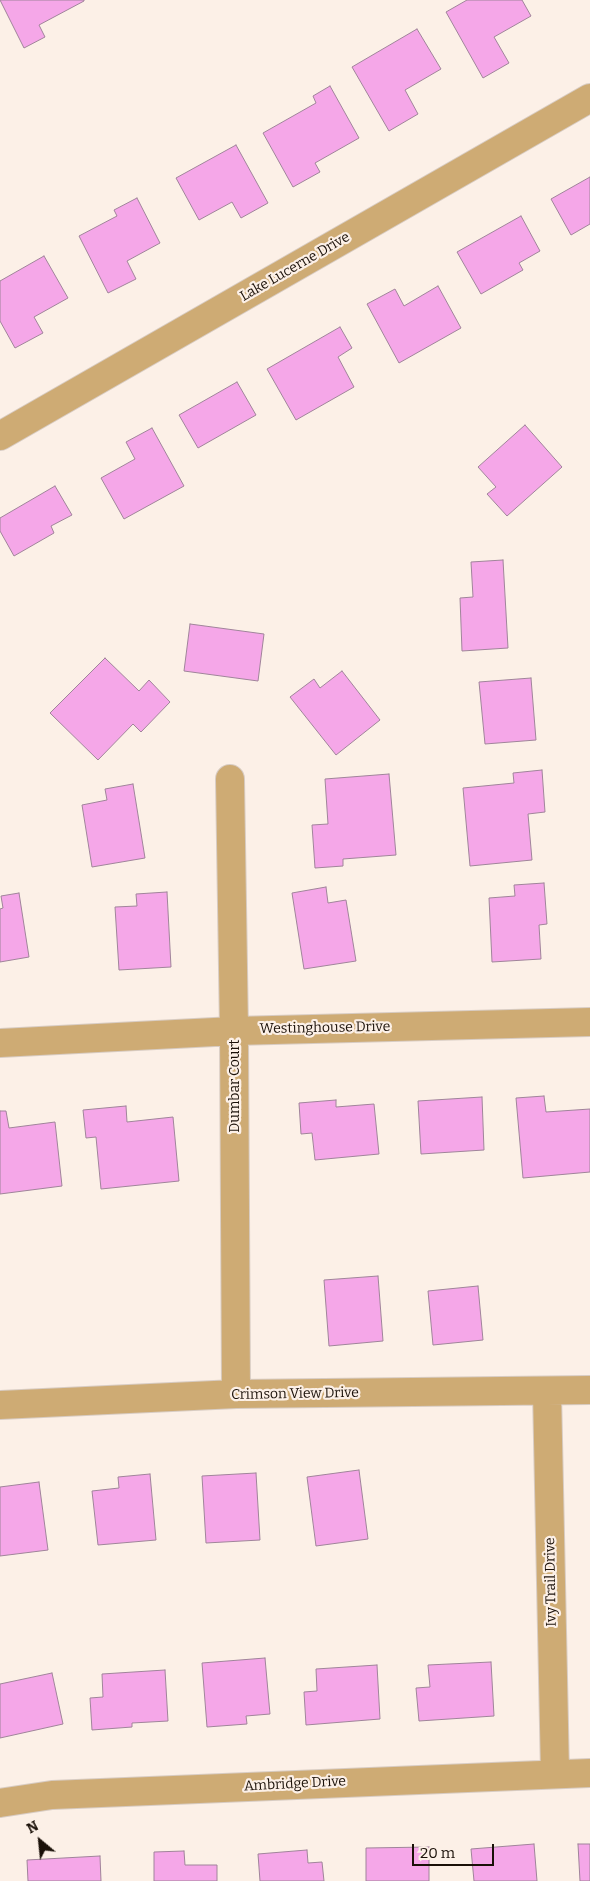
<!DOCTYPE html>
<style>
body{margin:0}
#map{position:relative;width:590px;height:1881px;overflow:hidden;background:#fcf0e7;font-family:Bitter,serif}
canvas{display:block}
.north{position:absolute;left:15px;top:1816px;width:50px;height:50px;-webkit-text-stroke:4px #fcf0e7;paint-order:stroke;rotate:332deg;font-size:14px;font-weight:700;line-height:20px;text-align:center;color:#1a1008}
.north::after{content:'';display:block;margin:auto;width:18px;height:22px;background:#1a1008;clip-path:polygon(50% 0,100% 100%,50% 72%,0 100%)}
.scale{position:absolute;left:412px;top:1844px;width:82px;height:22px;box-sizing:border-box;border:2px solid #1a1008;border-top:0;padding-left:6px;font-size:15px;line-height:18px;white-space:nowrap;color:#1a1008;-webkit-text-stroke:4px #fcf0e7;paint-order:stroke}
</style>
<div id="map">
<canvas width="590" height="1881"></canvas>
<div class="north">N</div>
<div class="scale">20 m</div>
</div>
<script>
const ctx = document.querySelector('canvas').getContext('2d');
ctx.lineJoin = 'round';
function paint(path, color) { ctx.fillStyle = color; ctx.fill(path, 'evenodd'); }
const poly = rows => new Path2D(rows.map(r => 'M' + r).join(''));
function trace(path, color, width, dash) { ctx.strokeStyle = color; ctx.lineWidth = width; ctx.lineCap = dash ? 'butt' : 'round'; ctx.setLineDash(dash || []); ctx.stroke(path); }
function label(font, color, halo, rows, align = 'center') {
  ctx.font = font + ' Bitter,serif'; ctx.lineWidth = 4.5; ctx.setLineDash([]); ctx.textBaseline = 'middle'; ctx.strokeStyle = halo; ctx.fillStyle = color; for (const [text, x, y, turn = 0] of rows) {
    ctx.save(); ctx.translate(x, y); ctx.rotate((+turn || 0) * Math.PI / 180); ctx.textAlign = isNaN(turn) ? turn : align; if (halo) ctx.strokeText(text, 0, 0); ctx.fillText(text, 0, 0); ctx.restore();
  }
}
const building = poly([
 [0,0,84,0,84,1,39,25,45,37,24,48,0,0],
 [467,0,522,0,531,16,494,37,509,63,483,78,446,12,467,0],
 [417,29,441,69,405,90,418,114,389,131,352,67,417,29],
 [330,86,359,138,315,163,320,172,293,187,263,133,316,103,313,96,330,86],
 [236,145,268,203,241,218,232,202,199,220,176,178,236,145],
 [590,177,590,224,571,235,551,199,590,177],
 [137,198,160,243,127,261,136,279,108,293,79,236,117,216,114,210,137,198],
 [521,216,540,251,519,263,523,270,481,294,457,252,521,216],
 [44,256,68,298,34,317,43,333,15,348,0,321,0,281,44,256],
 [438,286,461,328,399,363,367,304,395,289,404,306,438,286],
 [340,327,352,348,338,357,354,387,296,420,267,369,340,327],
 [237,382,256,415,198,448,179,415,237,382],
 [525,425,562,467,507,516,487,494,496,487,478,467,525,425],
 [152,428,184,486,124,519,101,478,135,459,126,442,152,428],
 [55,486,72,515,51,526,54,533,14,556,0,531,0,518,55,486],
 [503,560,508,648,462,651,460,598,473,597,471,562,503,560],
 [190,624,264,634,258,681,184,671,190,624],
 [105,658,139,691,149,680,170,702,141,732,133,724,98,760,50,713,105,658],
 [342,671,380,720,336,755,290,697,314,679,320,688,342,671],
 [531,678,536,740,485,744,479,682,531,678],
 [542,770,545,812,528,814,532,860,470,866,463,788,514,783,513,773,542,770],
 [389,774,396,855,343,859,343,866,315,868,312,825,328,824,325,779,389,774],
 [133,784,145,858,92,867,82,805,107,800,105,789,133,784],
 [544,883,547,924,539,925,541,959,492,962,489,898,515,896,514,885,544,883],
 [326,887,328,903,346,900,356,961,304,969,292,893,326,887],
 [167,892,171,967,119,970,115,907,137,906,136,894,167,892],
 [19,893,29,957,0,962,0,909,3,908,1,896,19,893],
 [544,1096,546,1112,590,1109,590,1172,523,1178,516,1098,544,1096],
 [482,1097,484,1150,421,1154,418,1101,482,1097],
 [336,1100,336,1107,374,1104,379,1154,315,1160,312,1133,301,1134,299,1103,336,1100],
 [126,1106,127,1122,173,1117,179,1181,101,1189,96,1137,86,1138,83,1110,126,1106],
 [0,1111,6,1111,9,1128,55,1122,62,1186,0,1194,0,1111],
 [378,1276,383,1341,329,1346,324,1280,378,1276],
 [478,1286,483,1340,433,1345,428,1291,478,1286],
 [359,1470,368,1539,316,1546,307,1477,359,1470],
 [256,1473,260,1540,206,1543,202,1476,256,1473],
 [150,1474,156,1540,98,1545,92,1491,119,1488,118,1477,150,1474],
 [39,1482,48,1550,0,1556,0,1487,39,1482],
 [265,1658,270,1714,246,1716,247,1724,207,1727,202,1663,265,1658],
 [491,1662,494,1716,419,1721,416,1688,430,1687,428,1665,491,1662],
 [377,1665,380,1719,306,1725,304,1692,317,1691,316,1669,377,1665],
 [165,1670,168,1721,132,1723,132,1727,92,1730,90,1698,103,1697,102,1674,165,1670],
 [52,1673,63,1724,0,1738,0,1684,52,1673],
 [534,1844,537,1881,474,1881,471,1849,534,1844],
 [578,1844,590,1844,590,1881,580,1881,578,1844],
 [429,1847,429,1881,366,1881,366,1848,429,1847],
 [307,1850,308,1863,322,1862,324,1881,260,1881,258,1854,307,1850],
 [184,1851,185,1865,217,1865,217,1881,154,1881,154,1852,184,1851],
 [100,1856,101,1881,28,1881,27,1860,100,1856]
]);
paint(building, '#f5a7e8');
trace(building, '#a0849a', 1);
const street = poly([
 [0,436,590,98],
 [230,779,234,1031,236,1394],
 [0,1043,234,1031,590,1022],
 [547,1392,555,1773],
 [0,1405,236,1394,590,1390],
 [0,1803,52,1795,590,1773]
]);
trace(street, '#d8ccc3', 30);
trace(street, '#ceab74', 28);
label('14px', '#1a1008', '#fcf0e7', [
 ["Lake Lucerne Drive",295,267,-30],
 ["Westinghouse Drive",325,1028,-1],
 ["Dumbar Court",235,1086,-90],
 ["Crimson View Drive",295,1394,-1],
 ["Ivy Trail Drive",551,1582,-91],
 ["Ambridge Drive",295,1784,-3]
]);
</script>
